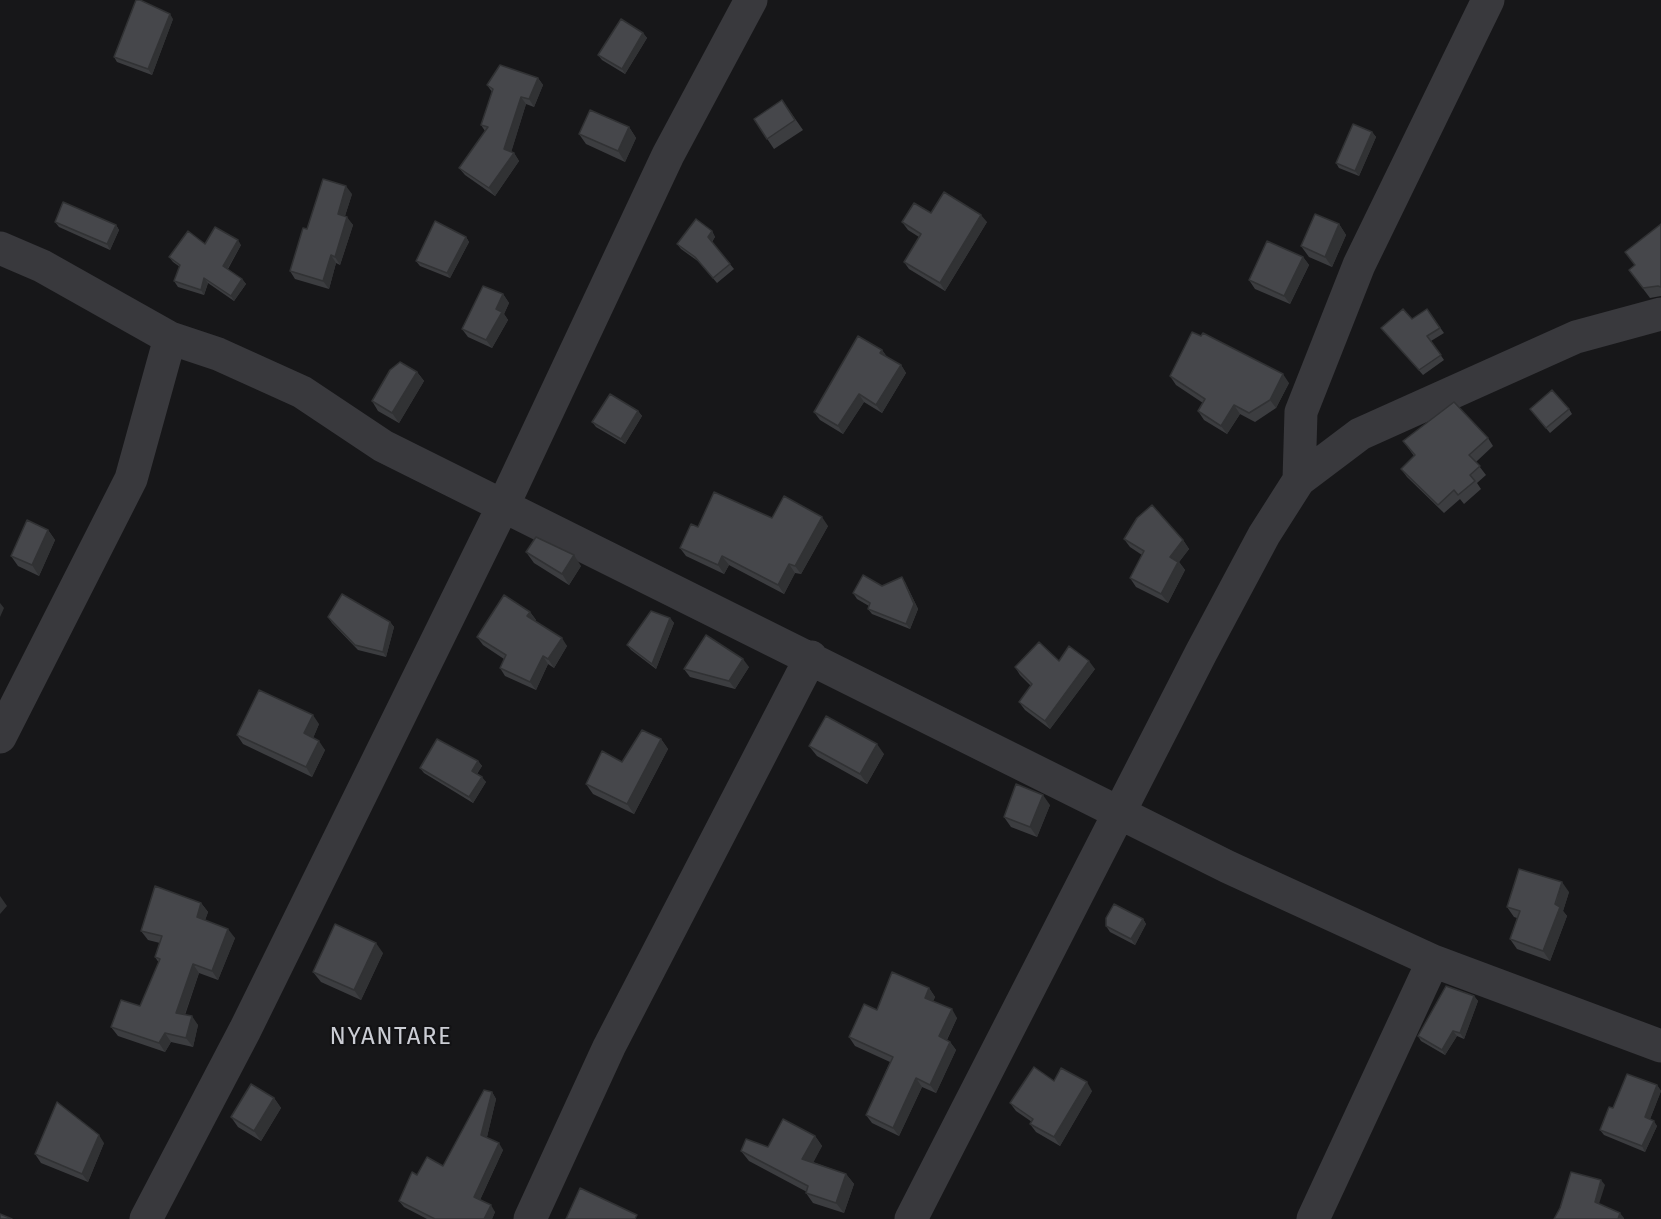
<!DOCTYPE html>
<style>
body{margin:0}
canvas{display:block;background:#171719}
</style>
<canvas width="1661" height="1219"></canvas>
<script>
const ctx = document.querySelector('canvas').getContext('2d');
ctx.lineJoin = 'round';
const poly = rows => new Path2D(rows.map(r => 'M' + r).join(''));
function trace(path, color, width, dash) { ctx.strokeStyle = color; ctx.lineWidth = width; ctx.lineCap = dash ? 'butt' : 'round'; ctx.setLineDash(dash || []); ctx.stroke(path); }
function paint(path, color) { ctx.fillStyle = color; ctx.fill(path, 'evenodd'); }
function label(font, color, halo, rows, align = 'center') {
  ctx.font = font + ' "Fira Sans",sans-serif'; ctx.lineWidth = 4.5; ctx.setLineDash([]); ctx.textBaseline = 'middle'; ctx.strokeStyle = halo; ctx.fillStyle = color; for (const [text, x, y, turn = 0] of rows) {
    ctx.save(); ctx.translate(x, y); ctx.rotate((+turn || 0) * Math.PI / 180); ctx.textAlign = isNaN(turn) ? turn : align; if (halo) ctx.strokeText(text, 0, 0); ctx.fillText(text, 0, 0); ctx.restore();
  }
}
trace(poly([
 [0,248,42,266,170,338,218,354,302,392,383,446,1228,867,1433,961,1661,1046],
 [1299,480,1301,412,1359,265,1488,0],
 [0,737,131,479,170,338],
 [146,1219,245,1030,503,506,668,155,751,0],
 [530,1219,609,1047,811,657],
 [911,1219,1201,653,1264,535,1299,480,1360,434,1576,337,1661,314],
 [1313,1219,1433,961]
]), '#39393d', 33);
paint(poly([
 [173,19,152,75,117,62,114,57],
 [643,33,647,38,625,74,602,60,598,55],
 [538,78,543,85,534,107,526,104,511,152,514,153,519,161,495,196,465,175,459,168,485,131,481,125,492,92,487,85],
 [782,100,803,130,774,149,754,119],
 [629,127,636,138,625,162,586,144,579,134],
 [1372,132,1376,137,1359,176,1339,168,1336,163],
 [352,194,345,216,353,225,340,265,336,263,329,289,295,279,290,271,307,229],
 [55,222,116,225,119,230,110,250,59,227],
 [902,222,987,222,945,291,909,269,904,262,919,237,908,230],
 [1339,224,1346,235,1332,267,1309,257,1301,246],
 [1661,224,1661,296,1650,298,1629,270,1635,265,1625,252],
 [712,231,715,237,712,242,734,269,717,283,699,262,681,249,677,244],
 [466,237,469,242,450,278,420,266,416,261],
 [205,244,241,245,228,269,242,279,246,284,234,301,208,283,204,295,178,287,174,281,180,267,173,262,169,257],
 [1303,257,1309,265,1290,304,1255,289,1249,280],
 [503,294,509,303,504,314,508,320,492,348,468,337,462,329],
 [1427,309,1444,333,1431,341,1444,360,1423,375,1381,328,1412,319],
 [882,350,887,357,901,365,906,373,882,413,864,402,843,434,820,420,814,412],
 [417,372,424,381,399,423,378,411,372,401],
 [1170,376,1289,383,1276,408,1255,422,1240,414,1227,434,1204,420,1198,411,1203,403,1176,385],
 [1530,409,1569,409,1572,414,1550,433],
 [638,411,642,416,625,444,596,427,592,422],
 [1488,438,1493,446,1476,462,1486,475,1477,483,1481,489,1464,504,1460,499,1444,513,1407,477,1401,469,1414,456,1403,441],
 [772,518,828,526,801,574,795,573,784,594,729,565,724,574,686,556,680,548,698,527],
 [48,530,55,540,39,576,18,566,11,556],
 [1124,539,1183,540,1189,549,1179,562,1185,570,1168,603,1136,587,1130,578,1142,555,1130,547],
 [526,552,581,566,569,585,534,563],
 [905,582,918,609,910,629,872,614,868,609,869,606,857,599,853,593],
 [530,612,536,620,535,621,567,646,554,668,548,664,536,690,505,676,500,668,504,659,483,645,477,637],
 [328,617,390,622,394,627,386,657,358,650,332,623],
 [670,618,674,623,656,669,631,650,627,645],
 [1059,661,1095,669,1050,729,1025,710,1019,702,1031,686,1020,675,1015,667],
 [749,667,735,689,690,677,684,669],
 [319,724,313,738,325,750,312,777,243,744,237,735],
 [661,739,668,749,634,814,593,794,586,784],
 [809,746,884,754,867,784,817,756],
 [478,761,482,766,477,774,486,782,473,803,424,773,420,768],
 [1050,805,1037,837,1011,827,1004,817],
 [1569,892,1563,911,1567,916,1550,961,1517,949,1510,939,1517,918,1514,917,1507,907],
 [201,903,208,912,205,920,235,938,218,980,199,973,185,1015,198,1025,193,1047,171,1042,165,1052,118,1036,111,1027,140,1006,159,963,155,957,160,943,148,940,141,931],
 [1143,919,1146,924,1135,945,1110,932,1106,926],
 [383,953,361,1000,321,982,313,972],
 [929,988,935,997,933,1001,957,1018,947,1040,950,1042,956,1050,936,1093,922,1087,899,1136,872,1123,866,1115,890,1062,855,1046,849,1037,877,1010],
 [1474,996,1478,1001,1464,1039,1457,1036,1445,1055,1421,1041,1418,1036],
 [1054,1081,1092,1091,1060,1146,1036,1132,1030,1124,1032,1122,1016,1111,1010,1103],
 [1657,1085,1661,1091,1650,1119,1657,1126,1645,1152,1604,1135,1600,1130,1613,1108],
 [492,1092,496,1099,487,1137,503,1150,480,1200,495,1212,492,1219,427,1219,404,1207,399,1201,443,1166],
 [274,1098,281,1108,261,1141,238,1127,231,1117],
 [815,1136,822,1146,813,1162,846,1174,854,1184,844,1213,813,1203,806,1193,807,1192,749,1161,741,1151,768,1147],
 [104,1143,88,1182,41,1163,35,1154]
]), '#3c3d40');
paint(poly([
 [170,14,173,19,152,75,148,69],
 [643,33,647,38,625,74,622,69],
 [538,78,543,85,534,107,529,99],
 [521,97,526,104,510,156,504,149],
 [629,127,636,138,625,162,618,151],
 [1372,132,1376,137,1359,176,1355,171],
 [514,153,519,161,495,196,489,188],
 [346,186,352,194,343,222,338,214],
 [981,215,987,222,945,291,940,283],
 [347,217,353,225,340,265,335,257],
 [1339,224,1346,235,1332,267,1325,257],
 [116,225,119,230,110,250,107,244],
 [712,231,715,237,711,242,708,237],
 [466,237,469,242,450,278,447,273],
 [238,240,241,245,226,271,223,266],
 [331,255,336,263,329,289,323,281],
 [1303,257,1309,265,1290,304,1284,296],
 [204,278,208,283,204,295,201,290],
 [242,279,246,284,234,301,231,296],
 [503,294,509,303,504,314,508,320,492,348,486,340,496,309],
 [882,350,887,357,880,353],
 [901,365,906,373,882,413,876,405],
 [417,372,424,381,399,423,392,413],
 [1283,374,1289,383,1276,408,1270,400],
 [859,394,864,402,843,434,838,426],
 [1234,405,1240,414,1227,434,1221,426],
 [638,411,642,416,625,444,621,439],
 [822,517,828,526,801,574,795,566],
 [48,530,55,540,39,576,32,565],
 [1183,540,1189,549,1179,562,1185,570,1168,603,1161,594,1170,557],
 [574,555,581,566,569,585,562,574],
 [722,556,729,565,724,574,718,565],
 [789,564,795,573,784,594,778,585],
 [902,577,905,582,918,609,910,629,906,624],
 [0,603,4,608,0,617],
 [530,612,536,620,533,624,527,616],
 [670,618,674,623,656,669,652,664],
 [390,622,394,627,386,657,383,652],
 [562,638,567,646,554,668,548,659],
 [543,656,548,664,536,690,530,682],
 [743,659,749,667,735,689,729,681],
 [1089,661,1095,669,1050,729,1045,721],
 [313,715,319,724,311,743,304,733],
 [661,739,668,749,634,814,627,804],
 [319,741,325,750,312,777,306,767],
 [877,744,884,754,867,784,860,774],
 [478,761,482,766,475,776,472,771],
 [482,777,486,782,473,803,469,797],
 [1043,795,1050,805,1037,837,1030,827],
 [1562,882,1569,892,1563,911,1567,916,1550,961,1543,951],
 [0,896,7,906,0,914],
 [201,903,208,912,203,926,197,917],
 [1143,919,1146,924,1135,945,1131,939],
 [228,929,235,938,218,980,212,971],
 [376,943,383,953,361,1000,354,990],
 [193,964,199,973,182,1022,176,1013],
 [929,988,935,997,931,1006,925,998],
 [1474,996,1478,1001,1464,1039,1460,1033],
 [952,1009,957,1018,944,1045,939,1036],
 [192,1016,198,1025,193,1047,186,1038],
 [1453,1031,1457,1036,1445,1055,1442,1050],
 [165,1033,171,1042,165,1052,159,1043],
 [950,1042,956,1050,936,1093,930,1085],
 [916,1078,922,1087,899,1136,893,1128],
 [1087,1082,1092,1091,1060,1146,1054,1137],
 [1657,1085,1661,1091,1649,1122,1645,1117],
 [492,1092,496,1099,486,1141,481,1135],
 [274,1098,281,1108,261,1141,254,1131],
 [1654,1121,1657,1126,1645,1152,1642,1146],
 [99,1135,104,1143,88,1182,82,1174],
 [815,1136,822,1146,810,1169,802,1159],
 [499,1143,503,1150,478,1204,474,1197],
 [846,1174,854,1184,844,1213,836,1203],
 [1601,1180,1605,1185,1598,1207,1595,1202],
 [491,1205,495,1212,492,1219,484,1219],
 [1620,1213,1624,1218,1624,1219,1618,1219]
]), '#313234');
const building = poly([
 [136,0,140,0,170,14,148,69,114,57,136,0],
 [621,19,643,33,622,69,598,55,621,19],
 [500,65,538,78,529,99,521,97,504,149,514,153,489,188,459,168,488,127,481,125,493,89,487,85,500,65],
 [782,100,795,120,767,139,754,119,782,100],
 [590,110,629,127,618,151,579,134,590,110],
 [1353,124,1372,132,1355,171,1336,163,1353,124],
 [323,179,346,186,338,214,347,217,335,257,331,255,323,281,290,271,303,228,307,229,323,179],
 [944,192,981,215,940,283,904,262,921,234,902,222,914,203,931,213,944,192],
 [63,202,116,225,107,244,55,222,63,202],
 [1315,214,1339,224,1325,257,1301,246,1315,214],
 [696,219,712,231,708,237,730,264,713,278,695,257,677,244,696,219],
 [435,221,466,237,447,273,416,261,435,221],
 [1661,224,1661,287,1658,286,1643,288,1629,270,1635,265,1625,252,1661,224],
 [215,227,238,240,223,266,242,279,231,296,204,278,201,290,174,281,180,265,169,257,188,231,205,244,215,227],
 [1267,241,1303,257,1284,296,1249,280,1267,241],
 [483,286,503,294,496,309,502,312,486,340,462,329,483,286],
 [1403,309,1412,319,1427,309,1440,328,1427,336,1441,355,1419,370,1381,328,1403,309],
 [1192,332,1201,336,1203,333,1283,374,1270,400,1249,413,1234,405,1221,426,1198,411,1205,399,1170,376,1192,332],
 [858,336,882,350,880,353,901,365,876,405,859,394,838,426,814,412,858,336],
 [400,362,417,372,392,413,372,401,390,370,400,362],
 [1552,390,1569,409,1546,428,1530,409,1552,390],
 [610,394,638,411,621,439,592,422,610,394],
 [1454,402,1488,438,1469,455,1480,466,1470,475,1475,481,1458,495,1454,490,1438,505,1401,469,1415,455,1403,441,1454,402],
 [714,492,772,518,784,496,822,517,795,566,789,564,778,585,722,556,718,565,680,548,691,524,698,527,714,492],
 [1152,505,1183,540,1170,557,1178,562,1161,594,1130,578,1144,551,1124,539,1137,518,1152,505],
 [27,520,48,530,32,565,11,556,27,520],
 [536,537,574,555,562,574,526,552,536,537],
 [863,575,882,586,902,577,914,604,906,624,868,609,870,603,853,593,863,575],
 [342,594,390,622,383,652,355,645,328,617,342,594],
 [504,595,530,612,527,616,562,638,548,659,543,656,530,682,500,668,506,655,477,637,504,595],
 [651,611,670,618,652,664,627,645,651,611],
 [706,635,743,659,729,681,684,669,706,635],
 [1039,642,1059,661,1069,646,1089,661,1045,721,1019,702,1032,684,1015,667,1039,642],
 [259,690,313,715,304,733,319,741,306,767,237,735,259,690],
 [826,716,877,744,860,774,809,746,826,716],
 [642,730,661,739,627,804,586,784,602,751,622,762,642,730],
 [437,739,478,761,472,771,482,777,469,797,420,768,437,739],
 [1016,784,1043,795,1030,827,1004,817,1016,784],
 [1519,869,1562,882,1555,904,1560,907,1543,951,1510,939,1520,911,1507,907,1519,869],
 [155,886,201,903,197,917,228,929,212,971,193,964,176,1013,192,1016,186,1038,165,1033,159,1043,111,1027,121,1000,140,1006,160,959,155,957,162,936,141,931,155,886],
 [1114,904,1143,919,1131,939,1106,926,1106,918,1114,904],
 [335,924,376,943,354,990,313,972,335,924],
 [892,972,929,988,925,998,952,1009,939,1036,950,1042,930,1085,916,1078,893,1128,866,1115,893,1057,849,1037,864,1004,877,1010,892,972],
 [1446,986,1474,996,1460,1033,1453,1031,1442,1050,1418,1036,1446,986],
 [1034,1067,1054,1081,1061,1068,1087,1082,1054,1137,1030,1124,1033,1119,1010,1103,1034,1067],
 [1627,1074,1657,1085,1645,1117,1654,1121,1642,1146,1600,1130,1609,1107,1613,1108,1627,1074],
 [251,1084,274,1098,254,1131,231,1117,251,1084],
 [484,1090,492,1092,481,1135,499,1143,474,1197,491,1205,484,1219,435,1219,399,1201,412,1172,417,1175,427,1157,443,1166,484,1090],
 [57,1102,99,1135,82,1174,35,1154,57,1102],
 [783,1119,815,1136,802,1159,846,1174,836,1203,806,1193,808,1186,741,1151,746,1139,768,1147,783,1119],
 [1571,1172,1601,1180,1595,1202,1620,1213,1618,1219,1554,1219,1560,1208,1571,1172],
 [580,1188,637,1215,635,1219,566,1219,580,1188],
 [0,1214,12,1219,0,1219,0,1214]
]);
paint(building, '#46474b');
trace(building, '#313234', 1.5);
ctx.letterSpacing = '1.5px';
label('24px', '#cbcdd4', '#121214', [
 ["NYANTARE",391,1037]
]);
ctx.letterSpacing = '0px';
</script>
